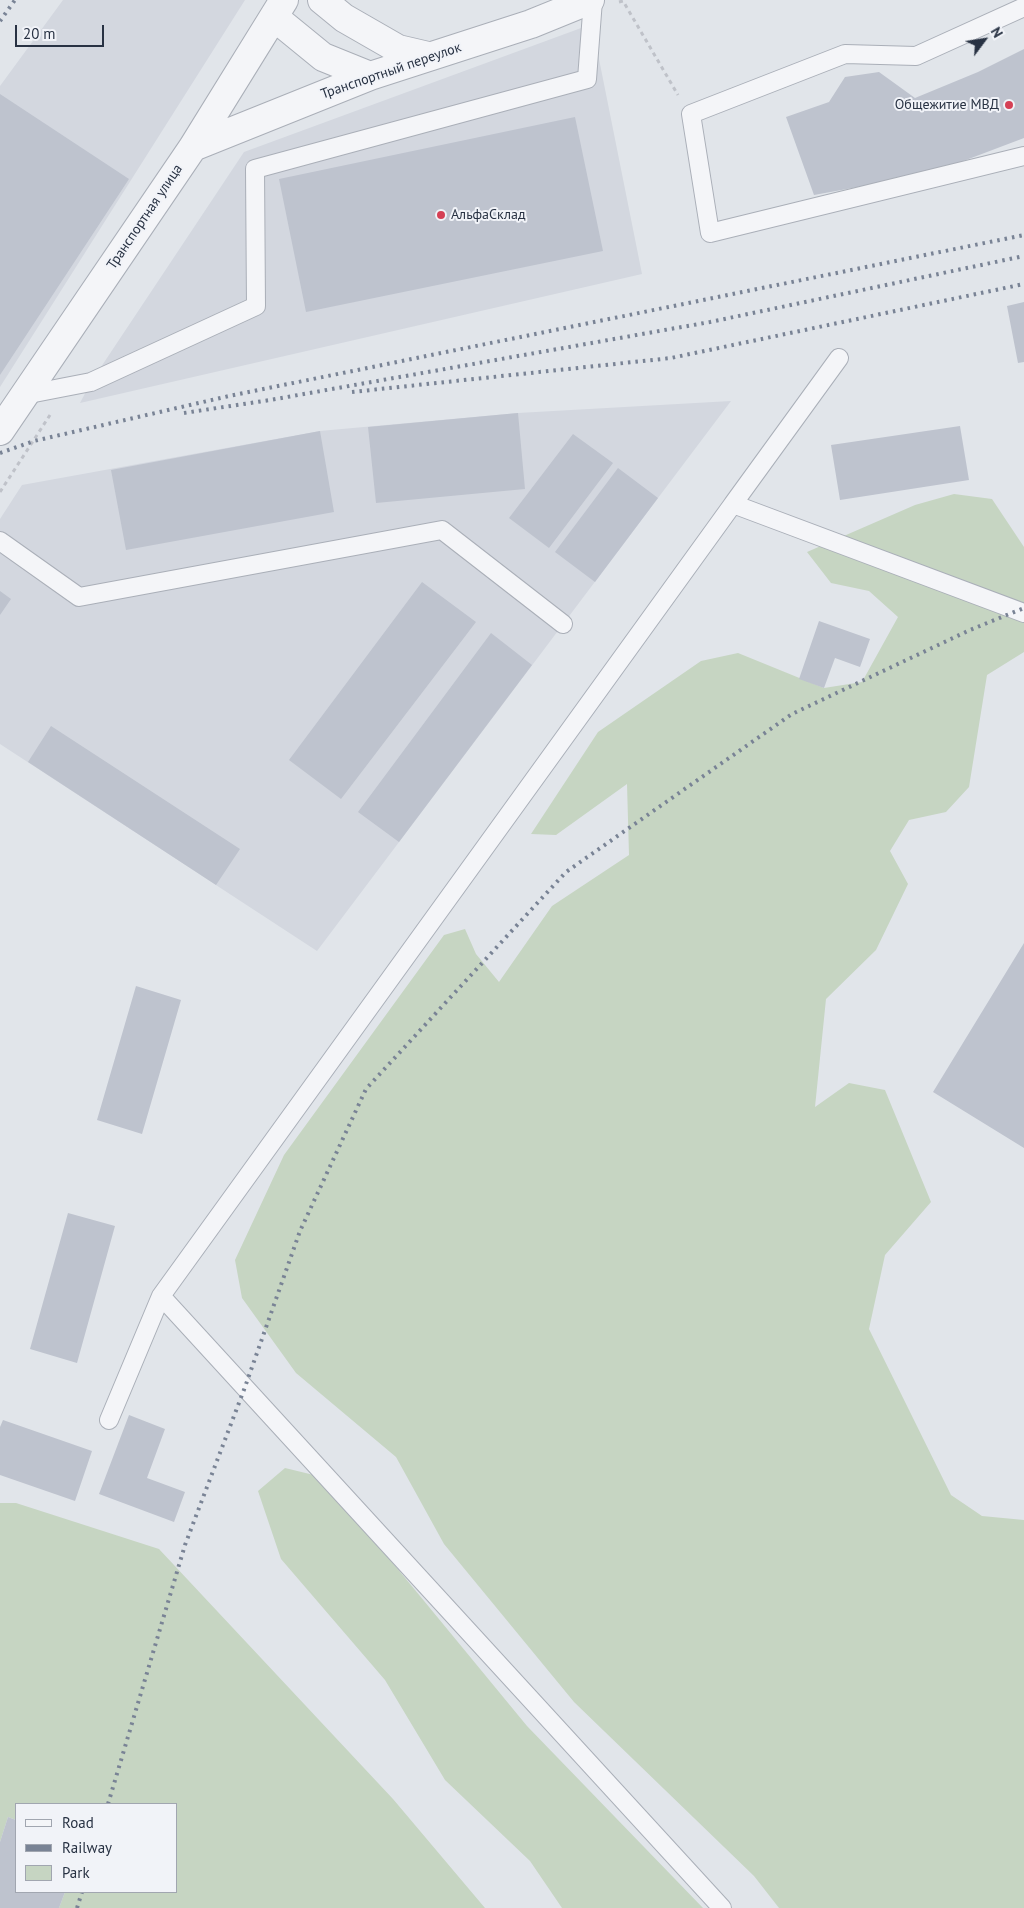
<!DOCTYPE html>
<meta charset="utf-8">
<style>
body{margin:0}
#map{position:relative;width:1024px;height:1908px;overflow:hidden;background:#e1e5ea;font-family:"PT Sans",sans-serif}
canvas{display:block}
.legend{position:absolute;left:15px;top:1803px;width:162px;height:90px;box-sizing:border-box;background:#f1f3f8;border:1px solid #a1a6b0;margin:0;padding:6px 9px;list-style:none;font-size:15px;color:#283243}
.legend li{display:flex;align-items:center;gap:10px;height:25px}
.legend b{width:25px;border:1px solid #a1a6b0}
.north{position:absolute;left:959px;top:15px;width:50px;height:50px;-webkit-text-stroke:4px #f1f3f8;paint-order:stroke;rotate:59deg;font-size:14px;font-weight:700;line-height:20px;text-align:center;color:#283243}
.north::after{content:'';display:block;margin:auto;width:18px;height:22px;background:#283243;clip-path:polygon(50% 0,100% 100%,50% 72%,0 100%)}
.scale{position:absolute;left:15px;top:25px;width:89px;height:22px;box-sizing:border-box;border:2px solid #283243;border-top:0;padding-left:6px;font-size:15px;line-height:18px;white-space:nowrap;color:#283243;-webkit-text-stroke:4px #f1f3f8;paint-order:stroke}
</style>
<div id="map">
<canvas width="1024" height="1908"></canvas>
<ul class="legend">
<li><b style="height:6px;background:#f4f5f8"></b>Road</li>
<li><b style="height:6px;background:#798395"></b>Railway</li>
<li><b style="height:14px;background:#c6d5c2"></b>Park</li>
</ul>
<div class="north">N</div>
<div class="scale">20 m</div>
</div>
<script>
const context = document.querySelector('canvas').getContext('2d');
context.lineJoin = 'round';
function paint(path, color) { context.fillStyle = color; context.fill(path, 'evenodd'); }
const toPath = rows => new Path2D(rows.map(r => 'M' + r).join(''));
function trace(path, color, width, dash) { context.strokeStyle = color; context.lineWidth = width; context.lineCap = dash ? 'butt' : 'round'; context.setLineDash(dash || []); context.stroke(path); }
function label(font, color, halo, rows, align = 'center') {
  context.font = font + ' "PT Sans",sans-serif'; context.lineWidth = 4; context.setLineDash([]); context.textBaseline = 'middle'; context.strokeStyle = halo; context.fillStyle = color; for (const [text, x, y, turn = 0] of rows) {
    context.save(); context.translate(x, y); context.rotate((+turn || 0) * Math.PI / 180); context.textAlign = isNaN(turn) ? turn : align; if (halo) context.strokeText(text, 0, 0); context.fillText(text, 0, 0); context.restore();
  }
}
const built = toPath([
 [63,0,245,0,0,387,0,86],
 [592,24,642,274,80,403,91,382,244,152],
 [731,401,317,951,0,744,0,519,22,485,320,431,518,413]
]);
const green = toPath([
 [954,494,992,499,1024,547,1024,652,987,675,969,787,946,812,909,820,890,851,908,884,876,950,826,999,815,1107,849,1083,885,1090,931,1202,885,1255,869,1329,951,1495,982,1516,1024,1520,1024,1908,779,1908,754,1876,574,1702,444,1544,396,1457,296,1373,242,1298,235,1260,284,1155,444,935,465,929,476,954,499,982,552,906,629,855,627,784,556,835,531,834,598,732,701,661,738,653,824,688,862,682,898,617,869,591,831,583,807,552,915,505],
 [285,1468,322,1477,527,1726,703,1908,562,1908,530,1861,445,1780,385,1680,281,1559,258,1491],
 [0,1503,16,1503,159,1549,393,1799,485,1908,59,1908,65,1892,176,1892,176,1804,16,1804,16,1820,8,1817,0,1842]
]);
const building = toPath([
 [1024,49,1024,138,929,174,814,195,786,117,829,102,845,77,879,72,915,98,978,72],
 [0,94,129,179,0,375],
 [575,117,603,251,306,312,279,179],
 [1024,302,1024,362,1018,363,1007,306],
 [518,413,525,489,376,503,368,427],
 [960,426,969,480,840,500,831,445],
 [320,431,334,512,126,550,111,470],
 [573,434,613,463,549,548,509,518],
 [618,468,658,498,595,582,555,552],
 [422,582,476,622,341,799,289,760],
 [0,591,11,599,0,615],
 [819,621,870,639,860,667,835,658,824,688,799,679],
 [491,633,532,665,399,842,358,812],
 [51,726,240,849,216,885,28,762],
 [1024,943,1024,1148,933,1092],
 [136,986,181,1000,142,1134,97,1120],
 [68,1213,115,1226,77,1363,30,1349],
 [129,1415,165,1429,147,1478,185,1492,174,1522,99,1494],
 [3,1420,92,1451,75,1501,0,1475,0,1427],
 [8,1817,16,1820,16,1892,65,1892,59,1908,0,1908,0,1842]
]);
const path = toPath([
 [619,2,623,1,678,95],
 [0,492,50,415]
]);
const service = toPath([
 [1024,7,916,56,845,54,691,114,710,233,1024,156],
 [24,395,91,382,256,306,255,169,587,79,593,0],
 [733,504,839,358],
 [0,541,79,597,442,530,563,624],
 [161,1296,722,1908],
 [109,1420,161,1296,733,504,1024,613]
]);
const tertiary = toPath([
 [322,0,344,18,398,49,428,56],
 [274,17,323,57,370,76],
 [193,147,370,76,531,24,590,0],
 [0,431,193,147,284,0]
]);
const rail = toPath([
 [0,21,15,0],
 [352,392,671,358,1024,284],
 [184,413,270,400,710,322,1024,256],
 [0,453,34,441,229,396,1024,235],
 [108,1804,185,1545,245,1387,300,1231,366,1089,566,872,792,714,970,630,1024,608],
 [77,1908,82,1892]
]);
const markers = [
 [1009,105,5,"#d54055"],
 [441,215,5,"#d54055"]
];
const streetNames = [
 ["Транспортный переулок",391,71,-19],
 ["Транспортная улица",145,217,-56]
];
const poiNames = [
 ["Общежитие МВД",999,105],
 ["АльфаСклад",451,215,"left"]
];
paint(built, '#d3d7df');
paint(green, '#c6d5c2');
paint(building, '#bec3ce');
trace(service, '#aaafb8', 20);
trace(tertiary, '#aaafb8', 30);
trace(path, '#bfc2c9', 3, [4, 4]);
trace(service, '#f4f5f8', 18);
trace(tertiary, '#f4f5f8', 28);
trace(rail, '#798395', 4, [2.5, 5]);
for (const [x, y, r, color] of markers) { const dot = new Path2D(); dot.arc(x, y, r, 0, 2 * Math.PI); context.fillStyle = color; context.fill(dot); trace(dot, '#f1f3f8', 2); }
label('14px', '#283243', '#f1f3f8', streetNames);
label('14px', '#283243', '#f1f3f8', poiNames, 'right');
</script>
